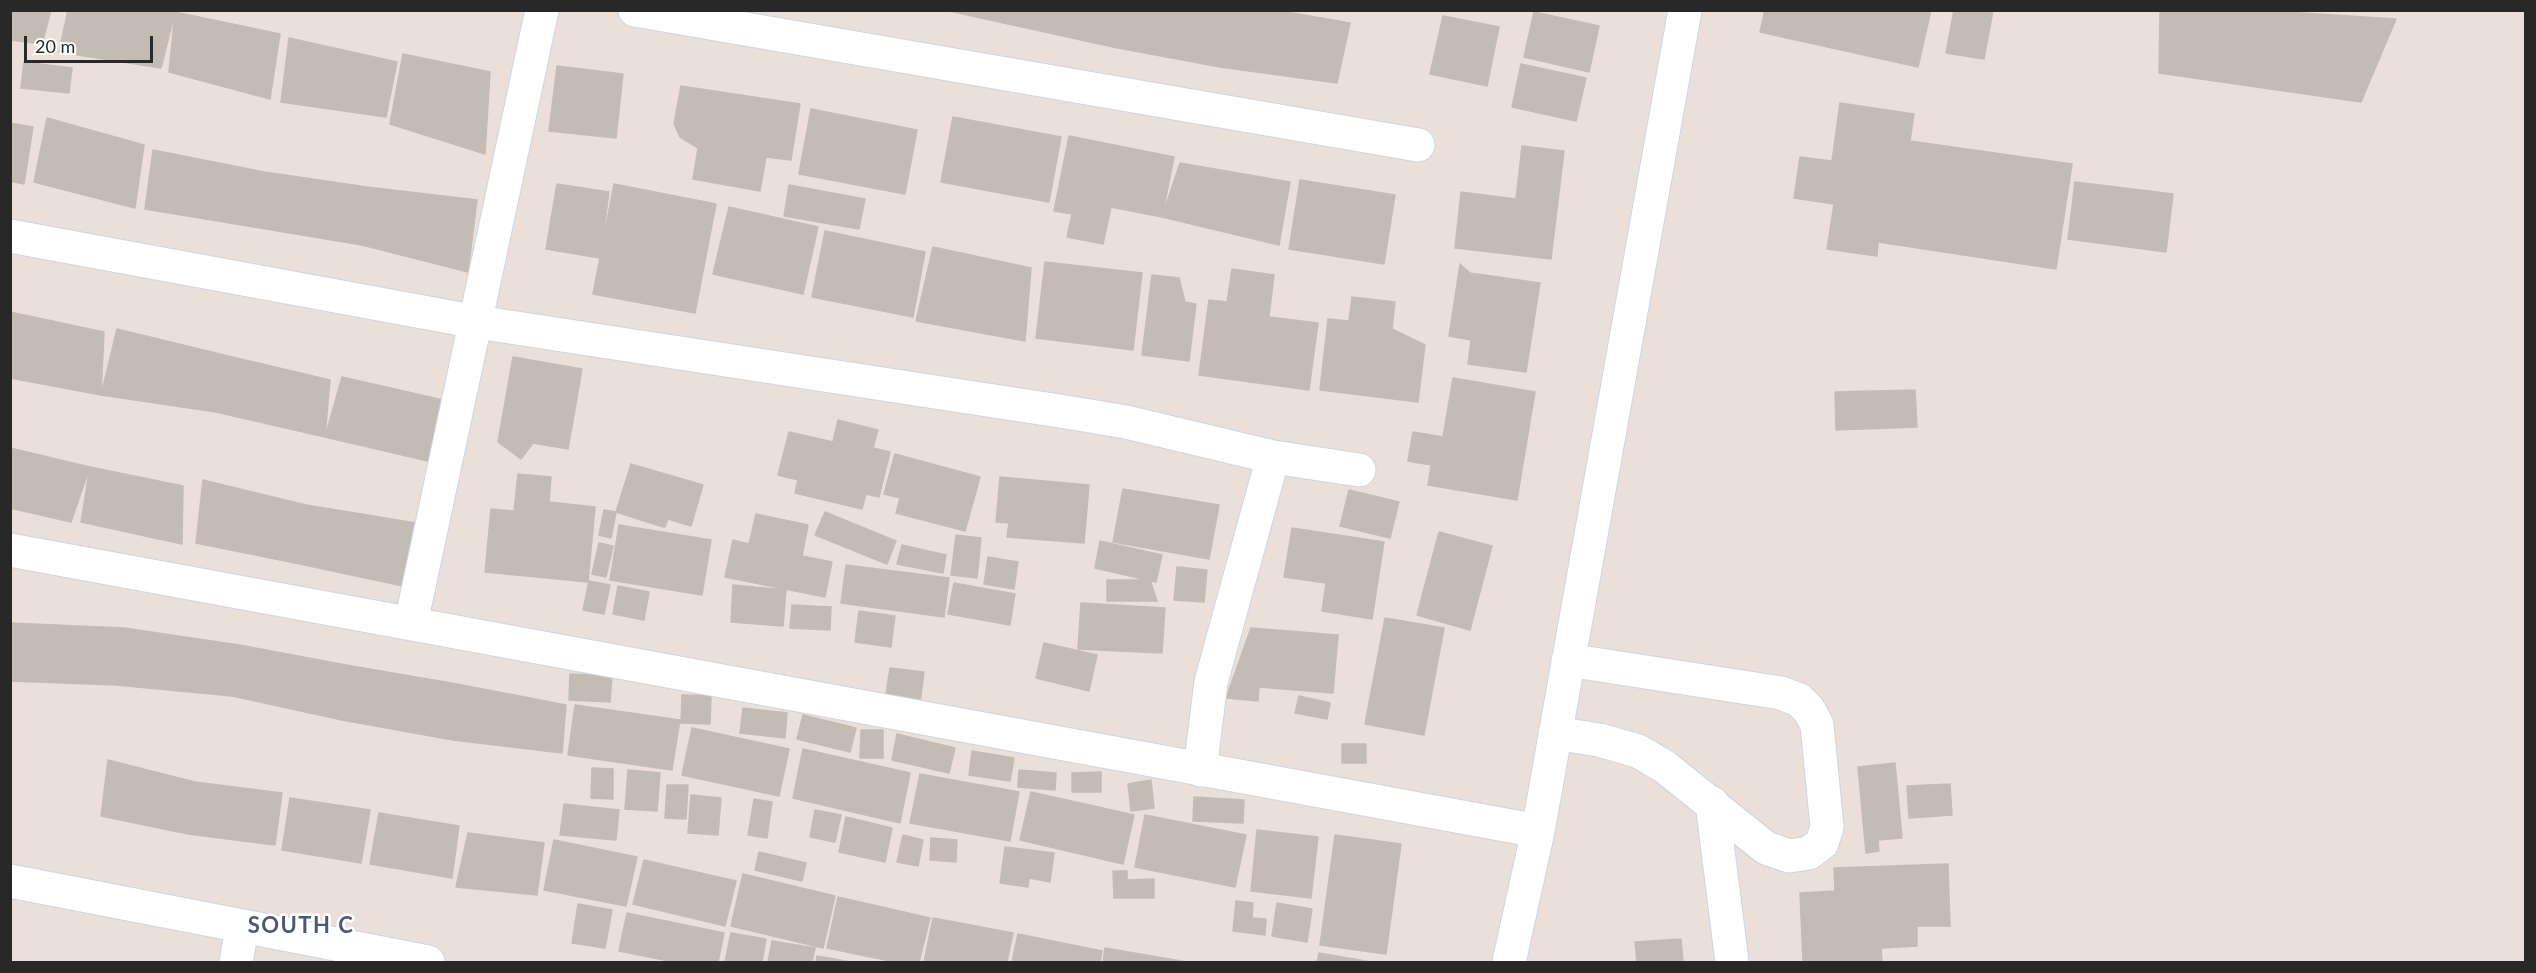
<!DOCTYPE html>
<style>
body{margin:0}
#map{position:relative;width:2536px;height:973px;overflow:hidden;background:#eae0d9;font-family:Lato,sans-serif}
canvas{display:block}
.frame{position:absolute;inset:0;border:12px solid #282828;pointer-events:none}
.scale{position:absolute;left:24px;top:36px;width:129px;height:27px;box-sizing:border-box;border:3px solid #282828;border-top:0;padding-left:8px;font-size:18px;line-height:21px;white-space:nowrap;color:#282828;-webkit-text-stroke:4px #fff;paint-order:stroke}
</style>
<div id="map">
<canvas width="2536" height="973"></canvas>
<div class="frame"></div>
<div class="scale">20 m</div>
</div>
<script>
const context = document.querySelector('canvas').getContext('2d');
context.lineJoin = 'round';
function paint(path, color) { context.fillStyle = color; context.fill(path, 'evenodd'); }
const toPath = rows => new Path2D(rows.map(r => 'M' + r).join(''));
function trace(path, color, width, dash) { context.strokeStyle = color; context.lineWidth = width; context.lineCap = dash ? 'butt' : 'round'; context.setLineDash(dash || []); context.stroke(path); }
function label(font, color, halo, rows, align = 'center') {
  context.font = font + ' Lato,sans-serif'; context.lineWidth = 5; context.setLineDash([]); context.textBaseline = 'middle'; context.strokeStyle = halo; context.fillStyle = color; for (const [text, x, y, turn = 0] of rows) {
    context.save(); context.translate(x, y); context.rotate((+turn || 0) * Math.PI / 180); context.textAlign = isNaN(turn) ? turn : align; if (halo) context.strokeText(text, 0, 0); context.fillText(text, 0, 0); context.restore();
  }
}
const building = toPath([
 [10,10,51,10,42,44,10,40,10,10],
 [68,10,175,12,161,68,59,52,68,10],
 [945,10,991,10,990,20,945,10],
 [991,10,1118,10,1113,47,990,20,991,10],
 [1118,10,1228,10,1220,67,1113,47,1118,10],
 [1228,10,1275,10,1350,23,1337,83,1220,67,1228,10],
 [1765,10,1931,10,1918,67,1760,32,1765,10],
 [1954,10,1993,10,1984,59,1946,53,1954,10],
 [2166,10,2255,10,2396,19,2361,102,2159,73,2160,12,2166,10],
 [175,12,280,34,270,99,169,72,175,12],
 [1534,12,1599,26,1589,72,1524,57,1534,12],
 [1443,16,1499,27,1487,86,1430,74,1443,16],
 [289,38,397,62,386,117,281,102,289,38],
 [403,54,490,72,485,154,390,124,403,54],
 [24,62,72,68,69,93,21,88,24,62],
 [1521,64,1586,78,1576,121,1512,107,1521,64],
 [557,66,623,74,616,138,549,131,557,66],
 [681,86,800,104,791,160,766,157,760,191,693,179,698,148,680,137,674,124,681,86],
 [1840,103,1914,114,1910,141,2072,164,2056,269,1878,242,1877,256,1827,249,1834,204,1794,198,1800,157,1832,161,1840,103],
 [811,109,917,130,905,194,799,174,811,109],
 [953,117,1061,137,1049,202,941,182,953,117],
 [47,118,144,145,135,208,34,182,47,118],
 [10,123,33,127,24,184,10,181,10,123],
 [1069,136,1174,157,1162,217,1111,207,1103,244,1067,237,1072,214,1054,211,1069,136],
 [1522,146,1564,151,1551,259,1455,248,1461,192,1516,199,1522,146],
 [153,150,264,172,254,227,145,209,153,150],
 [1180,163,1290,182,1279,245,1162,217,1180,163],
 [264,172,367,187,362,245,254,227,264,172],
 [1300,180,1395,195,1384,264,1289,249,1300,180],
 [2075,182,2173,194,2166,252,2068,239,2075,182],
 [557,184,609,192,600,258,546,249,557,184],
 [614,184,716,204,695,313,593,294,614,184],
 [789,185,865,199,859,229,784,216,789,185],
 [367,187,477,200,468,272,362,245,367,187],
 [729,207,818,227,803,294,713,274,729,207],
 [825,231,925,252,913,317,812,297,825,231],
 [933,247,1031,268,1025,341,916,321,933,247],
 [1045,262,1142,273,1133,350,1036,338,1045,262],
 [1460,264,1470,273,1540,283,1526,372,1468,364,1471,340,1449,336,1460,264],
 [1232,269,1274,275,1269,317,1318,323,1309,390,1199,375,1209,300,1227,302,1232,269],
 [1152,275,1179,278,1185,302,1196,304,1189,361,1142,355,1152,275],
 [1352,297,1395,302,1392,329,1425,345,1418,402,1320,390,1328,319,1349,321,1352,297],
 [10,312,104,332,101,395,10,378,10,312],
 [117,329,224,355,216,412,101,395,117,329],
 [224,355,330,380,325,437,216,412,224,355],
 [513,357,582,369,568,449,533,443,521,459,498,442,513,357],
 [342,377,443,400,432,462,325,437,342,377],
 [1453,378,1535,392,1517,500,1428,485,1431,465,1408,461,1413,432,1443,437,1453,378],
 [1915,390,1917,427,1836,430,1835,392,1915,390],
 [838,420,878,430,873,448,890,452,879,497,866,494,862,509,795,493,798,480,778,475,789,432,833,442,838,420],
 [10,448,90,467,71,522,10,508,10,448],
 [895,454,980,477,965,531,896,513,900,498,884,494,895,454],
 [631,464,703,485,691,526,668,519,665,527,663,527,616,512,631,464],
 [90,467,183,486,182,544,81,522,90,467],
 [518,474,551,477,549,502,595,507,588,582,485,572,491,509,514,511,518,474],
 [1000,477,1089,485,1084,543,1007,537,1009,523,996,522,1000,477],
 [203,480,306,505,300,564,196,543,203,480],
 [1123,489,1219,505,1209,559,1113,542,1123,489],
 [1349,490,1399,502,1390,538,1340,526,1349,490],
 [306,505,416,523,403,586,300,564,306,505],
 [604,510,616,512,611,538,599,535,604,510],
 [825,512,896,541,887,564,815,535,825,512],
 [756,514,808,525,802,556,832,562,825,597,725,577,733,540,749,544,756,514],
 [619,525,711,540,702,595,610,580,619,525],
 [1292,528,1384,542,1372,619,1322,611,1326,583,1284,577,1292,528],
 [1439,532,1492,546,1470,630,1417,615,1439,532],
 [956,535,981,538,977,578,951,575,956,535],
 [1100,541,1162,555,1156,582,1095,568,1100,541],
 [599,543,613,546,606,577,592,574,599,543],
 [902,545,946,555,943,573,897,564,902,545],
 [988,557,1018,562,1014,589,984,584,988,557],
 [846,565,949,578,944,617,841,603,846,565],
 [1177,567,1207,570,1204,602,1174,600,1177,567],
 [1107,580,1150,580,1157,601,1107,601,1107,580],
 [589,581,610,585,604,614,583,610,589,581],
 [954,583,1015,594,1010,625,948,614,954,583],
 [733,585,786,590,783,626,731,622,733,585],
 [618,586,649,592,644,620,613,614,618,586],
 [1081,603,1165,608,1162,653,1078,649,1081,603],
 [792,605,831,607,830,630,790,628,792,605],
 [859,611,895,616,891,647,855,642,859,611],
 [1385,618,1444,628,1424,735,1365,724,1385,618],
 [10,623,124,628,116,685,10,681,10,623],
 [124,628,239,645,232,696,116,685,124,628],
 [1251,628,1338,635,1333,693,1259,687,1258,701,1226,698,1251,628],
 [1044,643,1097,655,1089,691,1036,678,1044,643],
 [239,645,346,665,342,720,232,696,239,645],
 [346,665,457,684,453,740,342,720,346,665],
 [890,668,924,672,920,704,885,700,890,668],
 [570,674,612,676,610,702,569,700,570,674],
 [457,684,566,705,562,753,453,740,457,684],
 [682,695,711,696,710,724,681,723,682,695],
 [1299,696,1330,703,1327,719,1295,713,1299,696],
 [575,705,680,720,672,770,568,755,575,705],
 [743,708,787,713,785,738,740,733,743,708],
 [803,715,856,728,850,752,797,739,803,715],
 [692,728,789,749,779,796,682,775,692,728],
 [861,730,883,730,883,758,860,758,861,730],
 [897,734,955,748,949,773,892,760,897,734],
 [1342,744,1366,744,1366,763,1342,763,1342,744],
 [803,749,910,773,900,823,793,798,803,749],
 [972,751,1014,758,1010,781,969,775,972,751],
 [108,760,195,782,188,834,101,816,108,760],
 [1895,763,1902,838,1878,840,1879,851,1866,853,1858,767,1895,763],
 [592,768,613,769,613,799,591,798,592,768],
 [628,770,660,773,657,811,625,809,628,770],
 [1019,770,1056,773,1055,790,1018,787,1019,770],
 [1101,772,1101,792,1072,792,1072,773,1101,772],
 [920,774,1019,792,1010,841,910,823,920,774],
 [1151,780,1154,808,1131,811,1128,784,1151,780],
 [195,782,282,793,275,845,188,834,195,782],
 [1950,784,1952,815,1909,818,1907,786,1950,784],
 [667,785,688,785,686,819,665,818,667,785],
 [1031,792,1134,815,1123,864,1020,840,1031,792],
 [691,795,721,798,718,835,688,833,691,795],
 [1194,797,1244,800,1243,823,1193,821,1194,797],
 [290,798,370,810,361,863,282,850,290,798],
 [754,799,772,802,767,838,748,835,754,799],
 [564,804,619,810,616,840,560,835,564,804],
 [815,810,841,815,835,842,810,837,815,810],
 [379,813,459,826,452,878,370,864,379,813],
 [1145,815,1246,835,1235,887,1135,867,1145,815],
 [846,817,892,828,885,862,839,852,846,817],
 [1257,830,1318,837,1311,898,1251,891,1257,830],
 [468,833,544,843,537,895,456,887,468,833],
 [903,835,923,840,918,866,897,862,903,835],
 [1335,835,1401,844,1386,954,1320,945,1335,835],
 [931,838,957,840,956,862,930,860,931,838],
 [554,840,637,857,626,906,544,890,554,840],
 [1005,847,1054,853,1050,882,1029,878,1028,887,1000,883,1005,847],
 [759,852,806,863,802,881,755,870,759,852],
 [644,860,736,881,725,926,633,904,644,860],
 [1948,864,1950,926,1917,926,1917,946,1881,948,1882,962,1803,962,1800,893,1835,891,1834,868,1948,864],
 [1113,871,1127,871,1127,880,1154,879,1154,898,1114,898,1113,871],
 [743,874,835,896,823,948,731,926,743,874],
 [838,897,930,918,919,962,895,962,827,948,838,897],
 [1236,901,1253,903,1252,918,1266,919,1265,935,1233,931,1236,901],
 [1277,903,1312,909,1307,942,1272,936,1277,903],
 [578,904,612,910,605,948,572,943,578,904],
 [627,913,724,933,718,962,674,962,619,951,627,913],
 [933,918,1013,933,1007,962,924,962,933,918],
 [731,933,766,939,762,962,725,962,731,933],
 [1018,934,1102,951,1100,962,1012,962,1018,934],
 [1681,939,1683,962,1637,962,1635,942,1681,939],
 [772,941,815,948,812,962,768,962,772,941],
 [1105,948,1187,962,1103,962,1105,948],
 [1319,953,1371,962,1317,962,1319,953],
 [817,956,851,962,816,962,817,956]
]);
const minor = toPath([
 [635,10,1418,145],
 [10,236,477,322,1066,412,1126,422,1273,457,1359,470],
 [10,550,1538,831],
 [411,623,542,10],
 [1555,733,1599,740,1638,751,1665,767,1766,848,1789,856,1809,853,1822,843,1827,827,1817,725,1809,710,1799,700,1781,693,1568,660],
 [1200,770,1211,682,1273,457],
 [1712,803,1732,962],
 [10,881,428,962],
 [236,962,242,928],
 [1509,962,1538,831,1685,10]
]);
const districtNames = [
 ["SOUTH C",301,926]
];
paint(building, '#c2bcb5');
trace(building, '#c5bcb4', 1.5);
trace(minor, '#cfd5e1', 35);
trace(minor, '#fff', 33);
context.letterSpacing = '1.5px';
label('bold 22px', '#4a5976', '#fff', districtNames);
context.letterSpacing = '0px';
</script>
